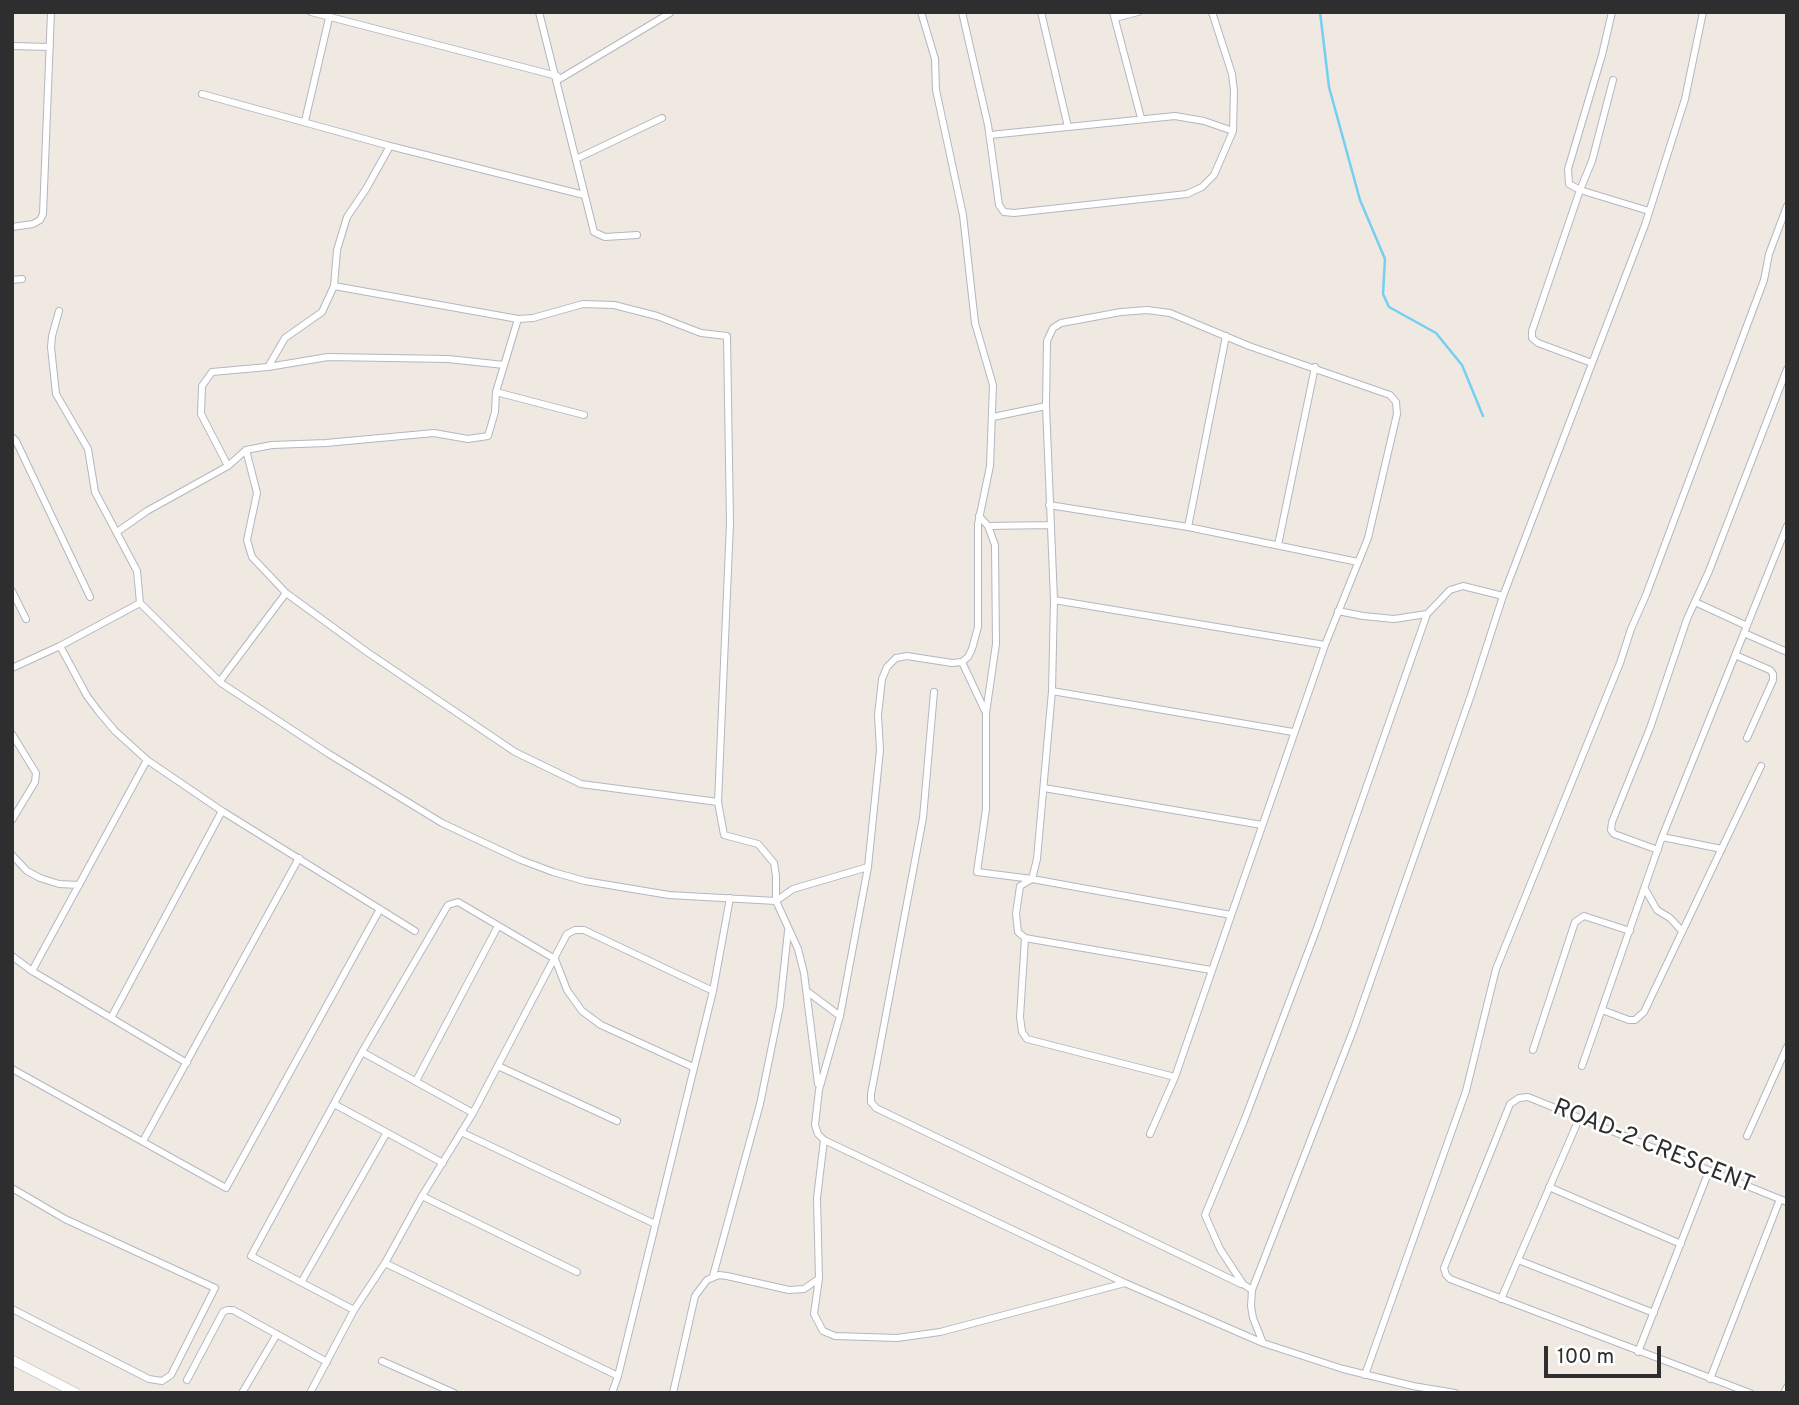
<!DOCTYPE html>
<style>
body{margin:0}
#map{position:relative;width:1799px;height:1405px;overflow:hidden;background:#efe9e1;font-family:Overpass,sans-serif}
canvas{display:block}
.frame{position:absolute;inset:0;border:14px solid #2e2e2e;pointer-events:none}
.scale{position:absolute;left:1544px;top:1346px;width:117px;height:32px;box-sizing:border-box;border:4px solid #2e2e2e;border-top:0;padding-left:9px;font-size:21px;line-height:24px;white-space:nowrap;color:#2e2e2e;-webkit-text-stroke:5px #fff;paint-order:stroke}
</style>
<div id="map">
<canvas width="1799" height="1405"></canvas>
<div class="frame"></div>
<div class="scale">100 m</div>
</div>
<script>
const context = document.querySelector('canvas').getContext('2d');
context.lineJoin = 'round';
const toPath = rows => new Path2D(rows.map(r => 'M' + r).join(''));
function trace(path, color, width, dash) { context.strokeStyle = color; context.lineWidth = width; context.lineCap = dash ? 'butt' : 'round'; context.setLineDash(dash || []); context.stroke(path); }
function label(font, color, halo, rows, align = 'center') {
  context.font = font + ' Overpass,sans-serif'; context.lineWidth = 5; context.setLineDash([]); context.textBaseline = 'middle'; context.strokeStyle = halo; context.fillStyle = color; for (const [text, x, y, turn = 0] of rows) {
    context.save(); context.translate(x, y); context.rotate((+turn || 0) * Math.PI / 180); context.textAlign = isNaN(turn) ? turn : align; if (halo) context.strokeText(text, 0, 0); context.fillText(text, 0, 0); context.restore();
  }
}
const stream = toPath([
 [1320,12,1329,87,1360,200,1385,259,1383,294,1389,307,1436,333,1462,365,1483,416]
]);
const street = toPath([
 [311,12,557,76],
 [539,12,594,232,605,237,637,235],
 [921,12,935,59,936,90,963,215,975,323,993,385,990,466,978,524,978,627,972,649,968,657,962,662,952,663,907,656,896,658,887,667,882,679,878,715,880,750,868,867,840,1016,819,1090,815,1125,818,1134,824,1140,1125,1283],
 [962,12,988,125,999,205,1004,212,1014,213,1187,194,1202,187,1214,175,1233,131,1234,91,1232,74,1212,12],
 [1041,12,1068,127],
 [1113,12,1141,118],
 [1115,18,1138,12],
 [12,46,50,47],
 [558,80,670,13],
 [1613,80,1592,161,1580,190,1649,211],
 [202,94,390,146,584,195],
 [305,121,329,18],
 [990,135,1175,116,1204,121,1233,131],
 [576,159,662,118],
 [12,227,33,224,40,220,43,214,51,12],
 [12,280,22,279],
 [59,311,52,336,51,347,56,394,88,449,95,492,137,571,140,603,221,683,329,754,442,823,521,860,553,872,585,881,669,895,776,901,793,889,868,867],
 [518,319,533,318,583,304,614,305,657,316,701,333,727,336,730,523,718,802],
 [1592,363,1538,343,1532,338,1532,331,1580,190,1569,184,1568,169,1602,55,1612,12],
 [268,367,328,357,448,359,504,365],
 [496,392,584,415],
 [993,417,1046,406],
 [12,437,16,441,90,597],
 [246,450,257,493,247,540,252,557,286,593],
 [228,466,246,450,272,445,326,443,434,433,468,439,488,436,495,412,496,392,518,319,334,286],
 [1049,505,1188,527,1358,562],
 [979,516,988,526,995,545,996,644,986,713,986,809,977,872,1032,879,1231,915],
 [988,526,1050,525],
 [1188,527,1226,336],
 [117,532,147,511,228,466,201,414,202,386,212,372,268,367,285,338,322,312,334,286,337,250,347,217,366,189,390,146],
 [1278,545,1315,367],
 [12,591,26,619],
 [1054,600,1325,645],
 [1695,602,1747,626],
 [1338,611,1363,616,1394,619,1427,614],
 [1744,633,1787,652],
 [60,646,87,696,99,712,115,731,147,760,222,811,415,931],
 [1735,655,1770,670,1773,674,1773,680,1747,738],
 [962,662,985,711],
 [12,668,60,646,140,603],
 [220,681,286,593,367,652,515,752,581,784,718,802,724,835,758,844,774,863,776,876,776,901,798,949,804,973,818,1084],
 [1052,691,1293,732],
 [934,692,923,818,871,1094,871,1102,876,1108,1241,1284],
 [12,734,36,773,35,782,12,820],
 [1044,788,1262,825],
 [1662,837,1722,849],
 [1658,850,1614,834,1611,830,1612,822,1650,728,1687,619,1709,571,1787,369],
 [12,855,27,871,40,878,59,884,79,885],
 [1645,889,1657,910,1670,918,1682,931],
 [1025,938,1020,1017,1022,1032,1027,1039,1175,1077],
 [12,956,32,971,187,1063],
 [32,971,147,760],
 [808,992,840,1016],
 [1602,1010,1629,1020,1635,1020,1644,1012,1761,766],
 [111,1018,222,811],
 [1533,1050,1575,922,1584,916,1630,931],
 [362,1052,473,1113],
 [498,1066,617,1121],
 [1582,1066,1662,837,1787,526],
 [12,1069,226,1188,380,909],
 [416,1081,498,926],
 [334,1104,443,1163],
 [461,1132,655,1224],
 [1150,1134,1175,1077,1325,645,1368,538,1397,414,1396,402,1390,395,1249,346,1170,313,1147,310,1121,312,1061,323,1053,328,1047,341,1046,406,1054,600,1052,691,1037,859,1032,879,1020,886,1016,914,1018,932,1025,938,1211,970],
 [1747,1136,1787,1047],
 [824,1140,817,1198,819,1278,814,1314,823,1331,835,1336,897,1338,940,1332,1125,1283,1263,1343,1343,1369,1413,1386,1455,1393],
 [143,1141,299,858],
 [1549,1187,1681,1244],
 [12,1188,65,1219,215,1288,171,1375,162,1381,149,1379,12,1309],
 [422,1196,577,1272],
 [1518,1260,1654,1313],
 [385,1263,618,1376],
 [713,1276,760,1104,780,1006,788,931],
 [302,1281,386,1134],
 [1252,1290,1354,1028,1471,695,1503,596,1645,225,1685,99,1703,12],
 [1501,1299,1579,1119],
 [354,1310,251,1256,362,1052,448,905,458,902,555,959,567,990,582,1011,601,1025,693,1067],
 [1263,1343,1253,1318,1251,1306,1252,1290,1243,1284,1220,1249,1205,1215,1244,1121,1317,928,1427,614,1450,590,1463,586,1503,596],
 [1638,1352,1709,1171],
 [382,1361,454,1393],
 [1365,1375,1466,1091,1496,969,1620,663,1631,629,1646,595,1764,280,1769,254,1787,206],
 [1710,1379,1780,1199],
 [187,1380,223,1312,227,1310,233,1310,327,1362],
 [242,1393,277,1334],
 [310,1393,354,1310,385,1263,422,1196,473,1113,567,934,575,930,584,930,713,991],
 [612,1393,618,1376,713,991,730,898],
 [673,1393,695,1296,707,1280,719,1275,727,1276,789,1290,804,1289,817,1280],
 [1750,1393,1450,1279,1446,1275,1444,1268,1510,1104,1519,1098,1528,1097,1787,1202],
 [1784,1393,1787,1387]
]);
const secondary = toPath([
 [12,1360,76,1393]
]);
const streetNames = [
 ["ROAD-2 CRESCENT",1653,1148,22]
];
trace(stream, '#75cff0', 2.5);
trace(street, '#b4b7c1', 8);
trace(secondary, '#b4b7c1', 10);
trace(street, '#fff', 6);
trace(secondary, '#fff', 9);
label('24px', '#2e2e2e', '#fff', streetNames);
</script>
